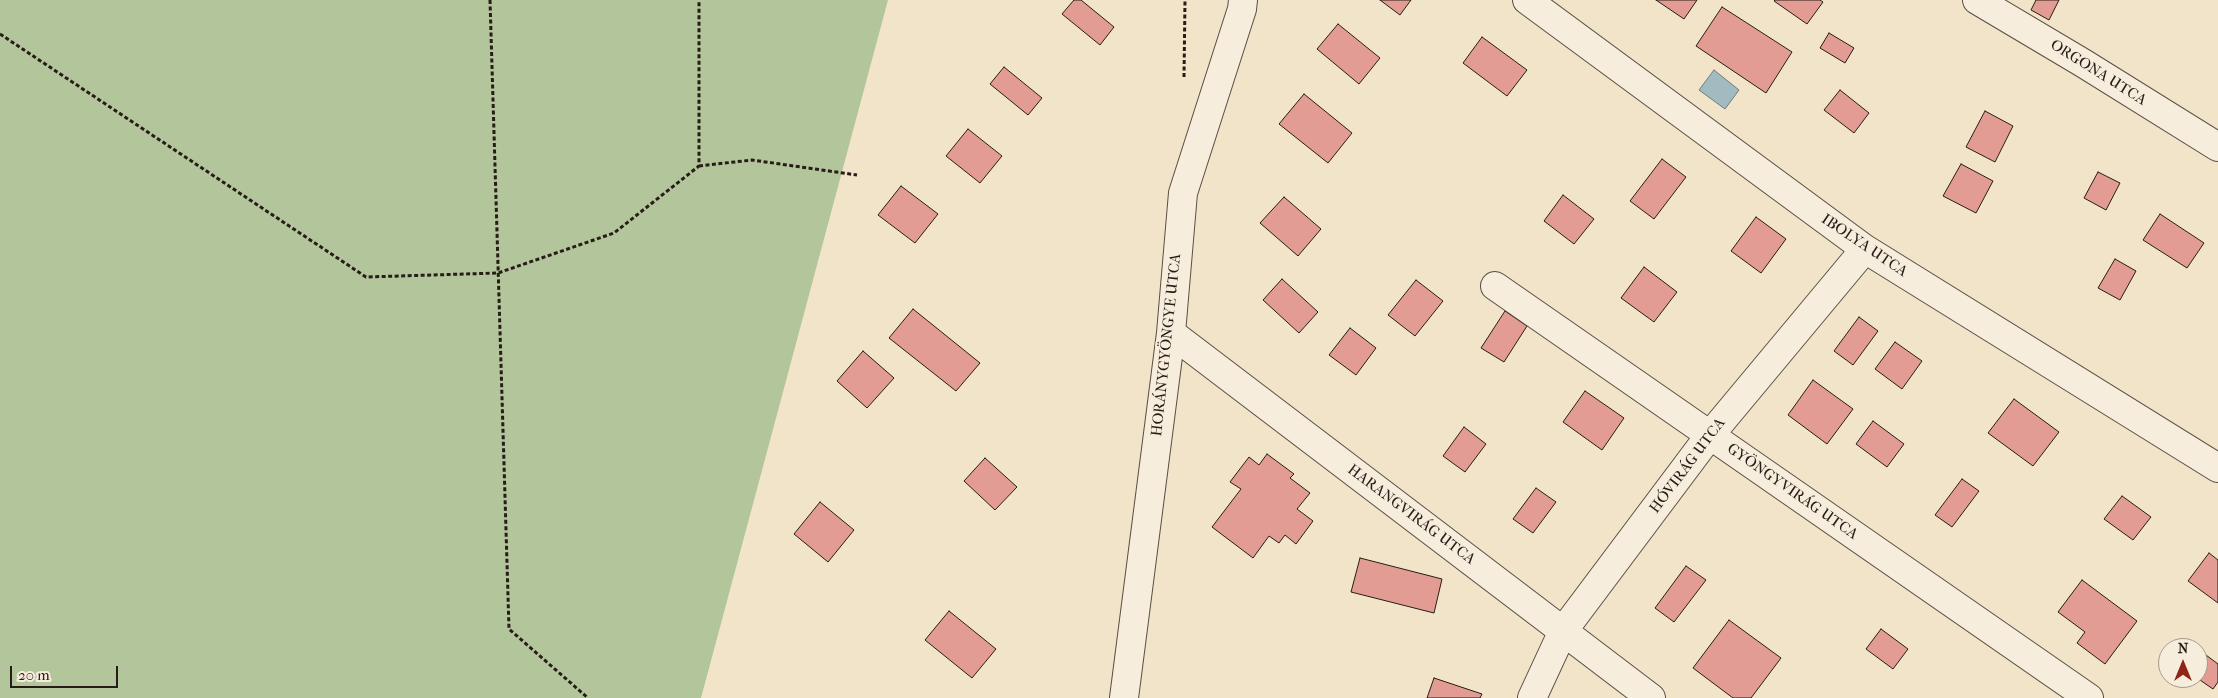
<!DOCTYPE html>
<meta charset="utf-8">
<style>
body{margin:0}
#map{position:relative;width:2218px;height:698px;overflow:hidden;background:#f1e4c9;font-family:"IM FELL French Canon",serif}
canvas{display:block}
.north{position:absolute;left:2158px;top:638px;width:50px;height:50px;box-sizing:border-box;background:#f6eddc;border:1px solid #a4998d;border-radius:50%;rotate:0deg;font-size:14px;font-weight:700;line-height:20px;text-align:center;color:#281c17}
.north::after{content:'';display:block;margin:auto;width:18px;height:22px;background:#8f2418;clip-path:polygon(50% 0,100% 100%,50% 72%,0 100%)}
.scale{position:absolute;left:10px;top:666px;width:108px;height:22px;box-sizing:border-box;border:2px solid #281c17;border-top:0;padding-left:6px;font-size:15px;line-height:18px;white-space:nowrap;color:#281c17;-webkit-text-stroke:4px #f6eddc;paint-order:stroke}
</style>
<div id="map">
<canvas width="2218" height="698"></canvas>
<div class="north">N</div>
<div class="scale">20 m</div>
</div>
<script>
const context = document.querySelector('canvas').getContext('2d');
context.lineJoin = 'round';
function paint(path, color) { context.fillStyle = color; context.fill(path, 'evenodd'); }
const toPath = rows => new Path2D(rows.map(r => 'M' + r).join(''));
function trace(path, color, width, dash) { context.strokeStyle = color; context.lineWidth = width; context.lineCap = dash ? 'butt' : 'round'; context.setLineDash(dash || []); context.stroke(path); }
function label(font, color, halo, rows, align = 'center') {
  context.font = font + ' "IM FELL French Canon",serif'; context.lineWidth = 4; context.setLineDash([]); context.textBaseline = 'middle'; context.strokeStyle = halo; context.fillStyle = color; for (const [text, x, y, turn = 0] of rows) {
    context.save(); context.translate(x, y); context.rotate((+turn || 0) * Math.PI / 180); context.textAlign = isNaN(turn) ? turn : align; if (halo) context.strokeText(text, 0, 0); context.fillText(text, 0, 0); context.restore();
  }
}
const green = toPath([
 [0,0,888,0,701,698,0,698]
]);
const water = toPath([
 [1714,70,1739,90,1725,109,1699,90,1714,70]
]);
const building = toPath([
 [1074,0,1081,0,1114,27,1100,45,1062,14,1074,0],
 [1380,0,1411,0,1400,15,1380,0],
 [1656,0,1697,0,1684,19,1656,0],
 [1775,0,1820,0,1823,2,1807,24,1774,1,1775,0],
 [2036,0,2059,0,2049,20,2031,10,2036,0],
 [1722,7,1792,52,1766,93,1696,46,1722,7],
 [1338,24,1380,58,1359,84,1317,49,1338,24],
 [1829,33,1854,48,1845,63,1820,48,1829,33],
 [1482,37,1527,70,1507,96,1463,63,1482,37],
 [1004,67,1042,98,1028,115,990,84,1004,67],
 [1840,90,1869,113,1854,133,1824,110,1840,90],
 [1304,94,1352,133,1328,163,1279,124,1304,94],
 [1985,111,2013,126,1995,162,1966,147,1985,111],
 [968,129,1002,156,980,183,946,156,968,129],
 [1662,159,1686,177,1654,219,1630,201,1662,159],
 [1961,164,1993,181,1976,213,1943,196,1961,164],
 [2098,172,2120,183,2106,210,2084,198,2098,172],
 [901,186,938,214,915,243,878,215,901,186],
 [1563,195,1594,219,1574,244,1544,221,1563,195],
 [1284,197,1321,229,1298,256,1260,223,1284,197],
 [2160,214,2204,243,2187,268,2143,240,2160,214],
 [1756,217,1786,239,1761,273,1731,251,1756,217],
 [2115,259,2136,271,2120,300,2098,288,2115,259],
 [1644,267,1677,292,1654,322,1621,298,1644,267],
 [1282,279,1318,312,1299,333,1263,300,1282,279],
 [1416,280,1443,301,1415,336,1388,315,1416,280],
 [913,309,980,363,956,391,889,338,913,309],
 [1505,311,1527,326,1504,362,1481,348,1505,311],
 [1859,317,1878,331,1853,365,1834,351,1859,317],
 [1350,328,1376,348,1356,375,1329,355,1350,328],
 [1895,342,1922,361,1902,389,1875,369,1895,342],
 [863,351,894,378,867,408,837,381,863,351],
 [1813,380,1853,409,1827,444,1788,415,1813,380],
 [1585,391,1624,418,1602,450,1563,422,1585,391],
 [2014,399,2059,432,2033,466,1988,433,2014,399],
 [1873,421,1904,444,1887,467,1856,444,1873,421],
 [1464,427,1486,444,1465,472,1443,456,1464,427],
 [1267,454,1294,474,1290,478,1310,493,1297,509,1313,521,1296,544,1285,535,1279,543,1269,536,1253,558,1212,527,1241,489,1230,482,1249,457,1259,465,1267,454],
 [985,458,1017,487,995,510,964,481,985,458],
 [1962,479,1979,491,1952,527,1935,515,1962,479],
 [1536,488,1556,502,1533,533,1513,519,1536,488],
 [2122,496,2151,517,2133,540,2104,519,2122,496],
 [820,502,854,530,828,562,794,534,820,502],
 [2209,553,2218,560,2218,603,2188,581,2209,553],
 [1360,558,1442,579,1434,613,1351,592,1360,558],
 [1686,566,1706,580,1674,622,1655,608,1686,566],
 [2082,580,2137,621,2105,664,2077,643,2085,632,2058,612,2082,580],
 [949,611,996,649,972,678,925,640,949,611],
 [1729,620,1781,658,1751,698,1733,698,1693,668,1729,620],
 [1881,629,1908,649,1893,669,1866,649,1881,629],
 [2202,652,2218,664,2218,682,2213,689,2197,678,2198,658,2202,652],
 [1434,678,1482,694,1480,698,1427,698,1434,678]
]);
const path = toPath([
 [490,0,509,629,588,698],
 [0,34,366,277,498,273,614,233,699,166,699,0],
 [1184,77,1185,0],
 [699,166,752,160,857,175]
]);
const street = toPath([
 [1527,0,1865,249,2218,468],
 [1977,0,2083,63,2218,147],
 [1495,286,2089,698],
 [1171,333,1651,698],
 [1124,698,1171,333,1183,193,1242,9,1243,0],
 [1532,698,1563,631,1710,435,1865,249]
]);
const streetNames = [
 ["ORGONA UTCA",2098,73,32],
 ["IBOLYA UTCA",1864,246,34],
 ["HORÁNYGYÖNGYE UTCA",1167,345,-84],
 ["HÓVIRÁG UTCA",1688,466,-53],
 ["GYÖNGYVIRÁG UTCA",1792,492,35],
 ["HARANGVIRÁG UTCA",1411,515,37]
];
paint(green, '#b3c59b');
paint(water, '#a1bbc1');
trace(water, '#717b7d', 1);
paint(building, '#e29c93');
trace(building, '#281c17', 1);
trace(street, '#5a4e44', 30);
trace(path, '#281c17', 3, [4, 2.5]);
trace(street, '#f6eddc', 28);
label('15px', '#281c17', '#f6eddc', streetNames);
</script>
